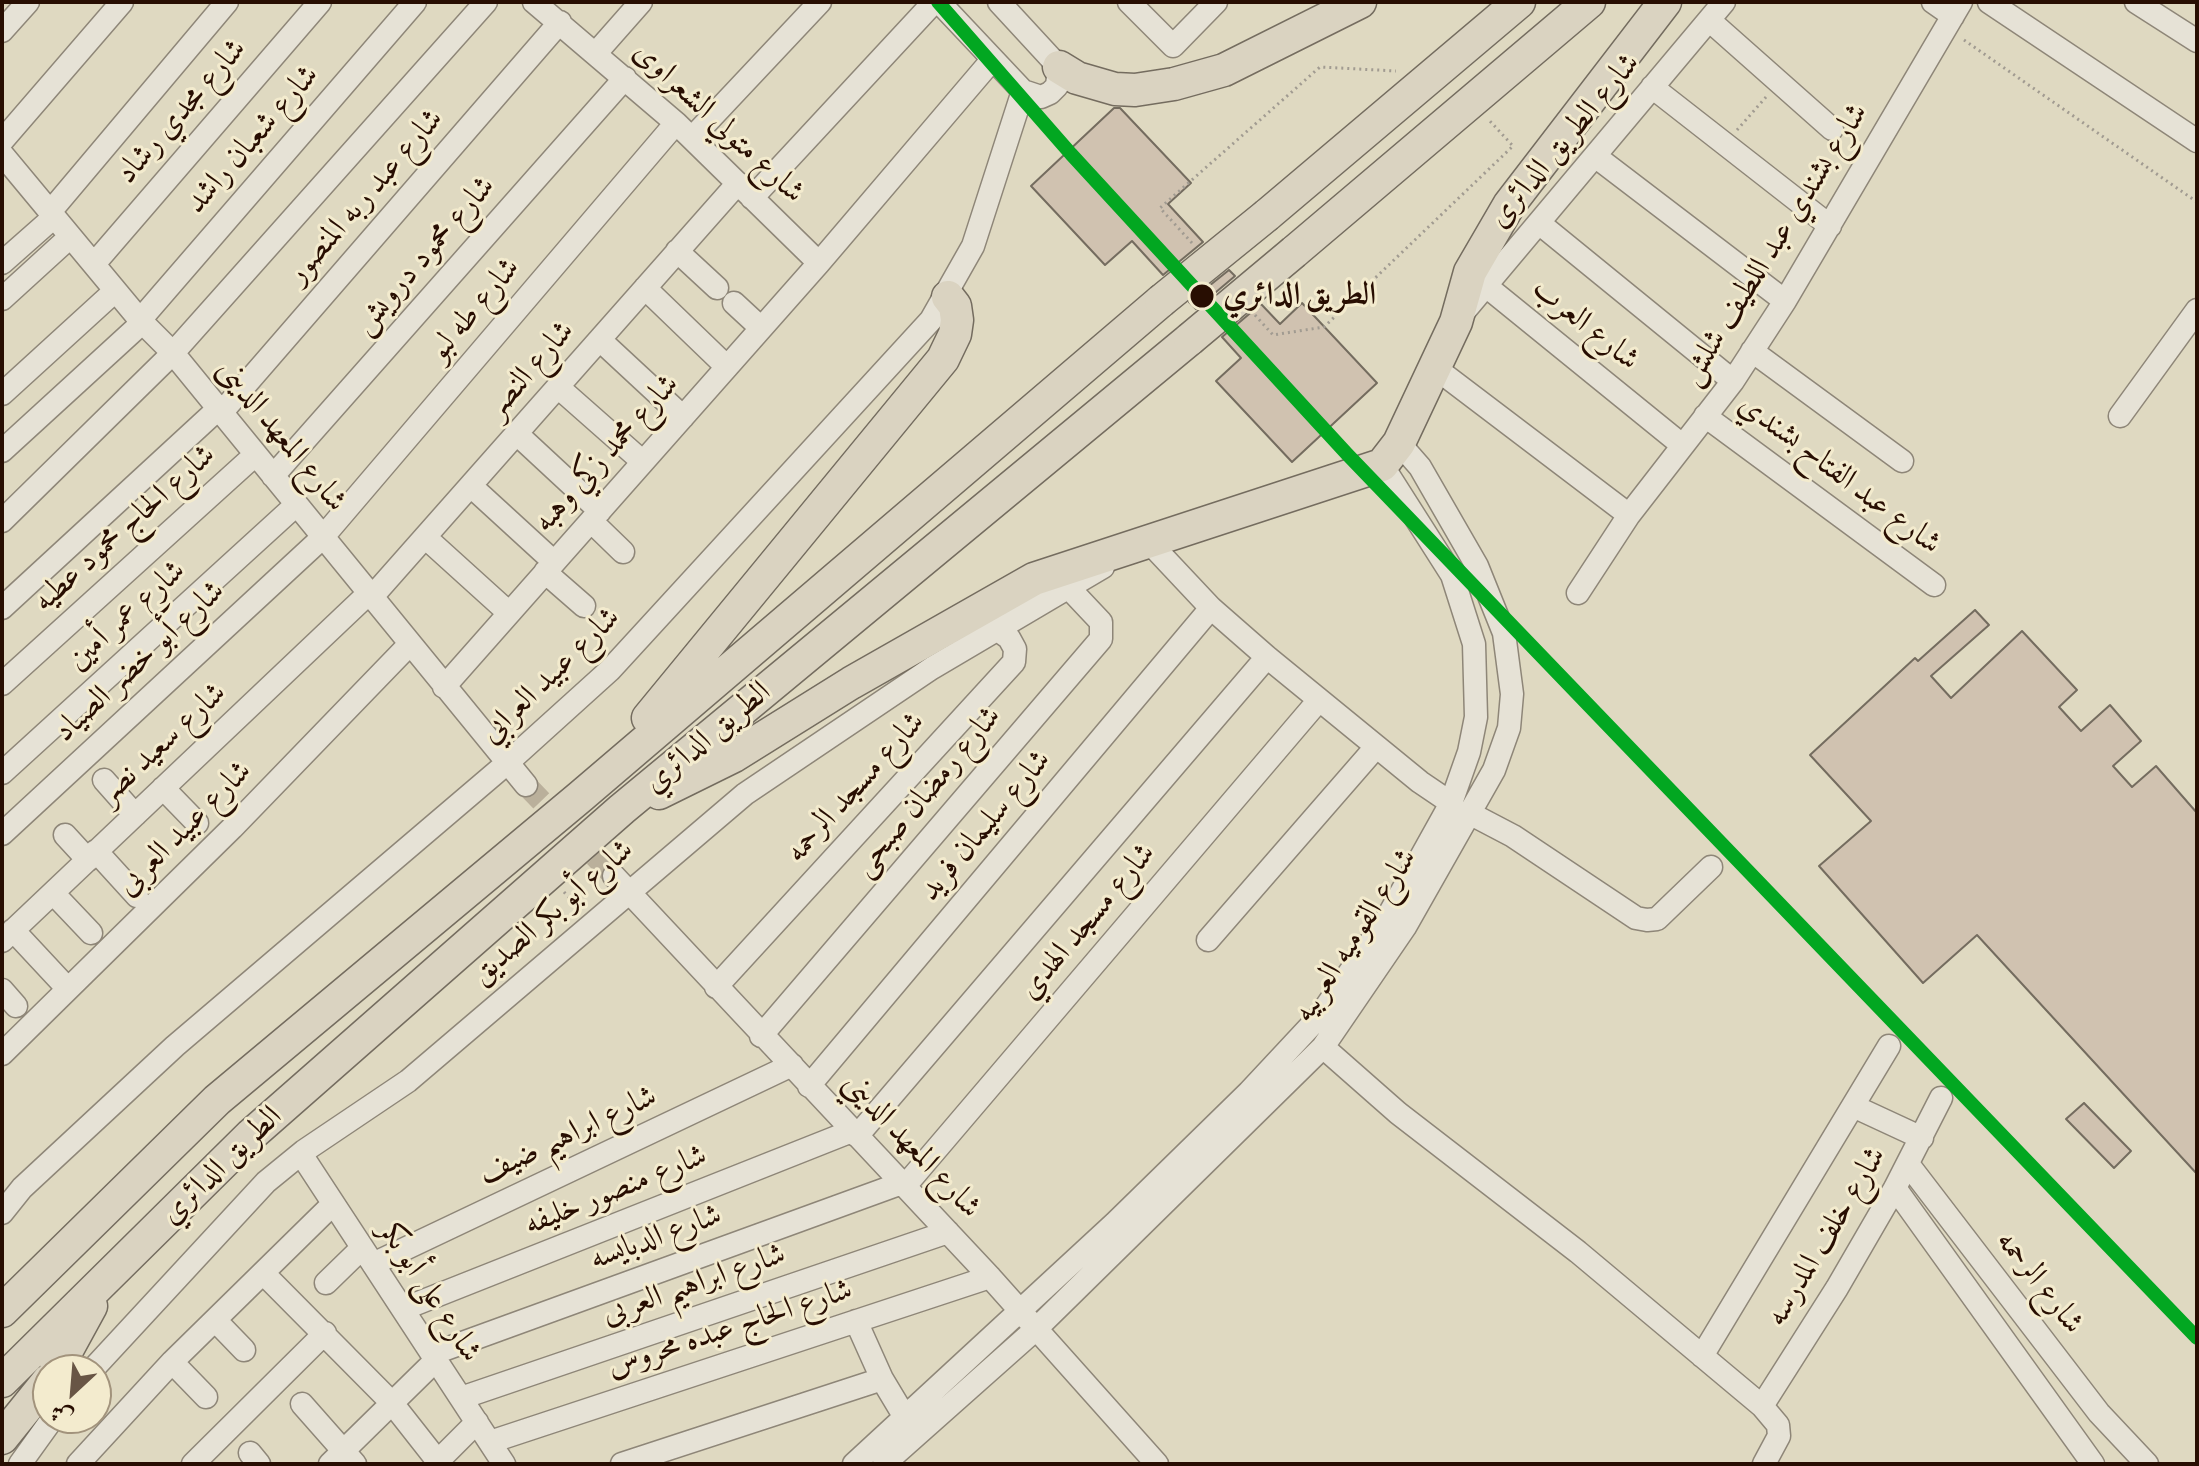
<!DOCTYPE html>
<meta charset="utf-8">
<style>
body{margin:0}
#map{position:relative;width:2199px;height:1466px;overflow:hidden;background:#dfd9c1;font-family:"Libre Bodoni",Amiri,serif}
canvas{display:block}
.frame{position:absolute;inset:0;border:4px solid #280e02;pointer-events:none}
.north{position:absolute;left:32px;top:1354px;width:80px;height:80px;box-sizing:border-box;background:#f3ebce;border:2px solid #a2937c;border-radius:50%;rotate:206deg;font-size:22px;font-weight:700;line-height:32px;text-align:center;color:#280e02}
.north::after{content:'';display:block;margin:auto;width:28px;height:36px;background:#685545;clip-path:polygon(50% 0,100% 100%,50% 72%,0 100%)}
</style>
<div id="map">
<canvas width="2199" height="1466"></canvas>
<div class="frame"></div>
<div class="north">ش</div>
</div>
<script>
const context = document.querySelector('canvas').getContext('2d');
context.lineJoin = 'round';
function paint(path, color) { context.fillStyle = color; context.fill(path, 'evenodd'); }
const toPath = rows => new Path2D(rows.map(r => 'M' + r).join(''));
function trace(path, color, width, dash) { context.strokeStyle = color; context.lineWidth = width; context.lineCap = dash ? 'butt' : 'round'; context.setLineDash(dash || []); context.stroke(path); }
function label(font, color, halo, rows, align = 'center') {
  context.font = font + ' "Libre Bodoni",Amiri,serif'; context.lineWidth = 6; context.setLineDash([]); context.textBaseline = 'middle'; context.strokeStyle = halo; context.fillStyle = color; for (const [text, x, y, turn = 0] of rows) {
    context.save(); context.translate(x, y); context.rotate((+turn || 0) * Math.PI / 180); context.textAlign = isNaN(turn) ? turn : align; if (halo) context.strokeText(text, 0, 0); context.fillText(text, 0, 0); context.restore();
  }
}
const building = toPath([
 [1114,108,1120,108,1191,183,1168,204,1203,242,1163,275,1132,241,1105,265,1031,186,1114,108],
 [1229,270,1235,276,1196,309,1189,302,1229,270],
 [1302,303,1377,383,1292,462,1216,381,1241,358,1222,337,1261,304,1280,324,1302,303],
 [1975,610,1989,625,1931,676,1951,698,2022,631,2077,690,2059,707,2081,731,2110,705,2141,741,2113,766,2132,787,2156,766,2197,813,2197,1174,1977,935,1923,983,1819,866,1871,821,1810,755,1915,658,1918,661,1975,610],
 [2084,1103,2131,1151,2114,1168,2066,1119,2084,1103]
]);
const minorTunnel = toPath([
 [526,785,614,876]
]);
const path = toPath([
 [1964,40,2197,202],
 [1737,130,1766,97],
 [1192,243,1160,208,1320,67,1396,71],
 [1255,315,1273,335,1324,327,1513,146,1488,119],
 [564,892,580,910]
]);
const minor = toPath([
 [534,2,676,123,819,263],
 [939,2,1023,91,1041,97,1050,93,1057,86,1059,67,999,2],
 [1129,2,1173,46,1216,2],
 [1933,2,1953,16],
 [1989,2,2197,141],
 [2136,2,2197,41],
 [1709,20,1832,129],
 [2,31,28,2],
 [596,53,641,2],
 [1652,87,1830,226],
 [692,138,820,2],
 [2,141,122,2],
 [2,154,140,320,173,353,526,785],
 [1595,156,1785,301],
 [752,198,934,2],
 [50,212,227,2],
 [1539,223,1733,381],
 [677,251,717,288],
 [2,263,54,217],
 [94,264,320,2],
 [1475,277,1682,445],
 [645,288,727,367],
 [2,299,70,237],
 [734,303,761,328],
 [1462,314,1724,2],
 [140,320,415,2],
 [600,340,683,417],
 [1752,351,1902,461],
 [1434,367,1629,515],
 [558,387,643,462],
 [2,394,115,291],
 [221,413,560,22],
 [1705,416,1934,585],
 [2120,416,2197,310],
 [517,434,600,511],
 [2,451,143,322],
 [273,476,625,78],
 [471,486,554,562],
 [2,521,173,353,486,2],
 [591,521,623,552],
 [425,537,509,613],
 [1140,546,1148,541,1211,608,1267,657,1420,782,1451,803],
 [545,572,584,606],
 [1578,593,1629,515,1733,381,1785,301,1961,2],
 [371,598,738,183],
 [2,608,218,409],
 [2,684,255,455],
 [444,687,819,263,992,60],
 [2,773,296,505],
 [104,780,135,815],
 [163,788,197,823],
 [1471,814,1513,836,1636,918,1647,920,1657,919,1711,867],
 [2,834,322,538,676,123],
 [65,835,88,860],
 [96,851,137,896],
 [614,876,990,1277,1157,1464],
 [53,893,91,933],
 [13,930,68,989],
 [1208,940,1376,747],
 [2,941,368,594],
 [716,987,1014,662,1015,649,1009,638,996,629],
 [2,990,16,1006],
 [761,1036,1101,639,1101,622,1068,587],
 [1323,1047,1398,1113,1578,1252,1762,1406,1778,1425,1779,1436,1764,1464],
 [2,1054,232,828,409,645],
 [809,1086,1211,608],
 [1853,1106,1922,1138],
 [857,1136,1267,657],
 [301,1154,504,1464],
 [1908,1164,2099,1413,2147,1464],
 [905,1186,1319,700],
 [1895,1188,2093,1464],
 [2,1213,22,1188,175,1046,506,764,610,670,931,320,973,246,1023,91],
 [373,1264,792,1065],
 [263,1273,392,1403,440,1464],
 [326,1283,362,1248],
 [403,1309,852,1131],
 [215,1320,244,1350],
 [856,1321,882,1379],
 [432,1354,902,1183],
 [1702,1356,1889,1046],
 [172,1362,206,1397],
 [92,1370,266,1182,304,1151,408,1081,745,794,932,668,1103,567],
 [461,1398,948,1232],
 [302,1404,355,1464],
 [1762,1406,1837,1288,1895,1188,1941,1098],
 [490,1442,990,1277],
 [250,1453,259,1464],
 [20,1464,53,1418],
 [78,1464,172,1362,333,1204],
 [193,1464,325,1333],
 [330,1464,436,1360],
 [435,1464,477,1422],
 [622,1464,882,1379,906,1419],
 [854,1464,1115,1223,1249,1092,1319,1017,1387,918,1451,803,1469,752,1476,717,1474,644,1452,575,1382,465],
 [884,1464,1036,1329,1323,1047,1405,927,1494,770,1509,728,1512,694,1504,633,1477,566,1420,467,1399,443]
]);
const highway = toPath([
 [1059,67,1077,78,1115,89,1135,90,1174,84,1224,70,1360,2],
 [1267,215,1519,2],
 [1294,252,1589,2],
 [648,718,943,359,955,334,957,320,955,306,948,297],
 [659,793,734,756,851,683,1034,579,1382,465,1399,443,1456,322,1470,272,1509,205,1665,2],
 [2,1311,217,1100,580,797,1161,301],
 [56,1370,91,1306],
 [2,1381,251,1135,622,809,1190,339],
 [2,1438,48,1381]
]);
const highwayBridge = toPath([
 [1161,301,1267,215],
 [1190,339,1294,252]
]);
const metro1 = toPath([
 [938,2,1071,154,1347,454,2197,1338]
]);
const markers = [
 [1202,296,13,"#280e02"]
];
const streetNames = [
 ["شارع مجدي رشاد",182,112,-49],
 ["شارع متولي الشعراوى",718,123,43],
 ["شارع شعبان راشد",253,140,-49],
 ["شارع الطريق الدائرى",1565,141,-50],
 ["شارع عبد ربه المنصور",366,197,-49],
 ["شارع بشندي عبد اللطيف شلش",1775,245,-58],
 ["شارع محمود درويش",425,256,-49],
 ["شارع طه لبو",475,310,-50],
 ["شارع العرب",1585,325,39],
 ["شارع النصر",531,370,-49],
 ["شارع المعهد الدينى",281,436,51],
 ["شارع محمد زكي وهبه",607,454,-48],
 ["شارع عبد الفتاح بشندي",1839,475,37],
 ["شارع الحاج محمود عطيه",125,529,-42],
 ["شارع عمر أمين",127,616,-42],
 ["شارع أبو خضر الصياد",140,662,-43],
 ["شارع عبيد العرابي",551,676,-44],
 ["الطريق الدائري",708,738,-40],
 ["شارع سعيد نصر",163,744,-43],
 ["شارع مسجد الرحمه",856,788,-48],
 ["شارع رمضان صبحى",928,792,-50],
 ["شارع سليمان فريد",986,826,-50],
 ["شارع عبيد العربى",185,829,-45],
 ["شارع أبو بكر الصديق",553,913,-41],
 ["شارع مسجد الهدي",1088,922,-50],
 ["شارع القوميه العربيه",1356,936,-57],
 ["شارع ابراهيم ضيف",568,1136,-25],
 ["شارع المعهد الديني",911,1146,47],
 ["الطريق الدائري",222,1166,-44],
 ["شارع منصور خليفه",616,1191,-22],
 ["شارع خلف المدرسه",1827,1237,-59],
 ["شارع الدبايسه",656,1238,-20],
 ["شارع الرحمه",2039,1283,52],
 ["شارع ابراهيم العربى",694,1285,-19],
 ["شارع على أبو بكر",429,1292,57],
 ["شارع الحاج عبده محروس",730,1329,-18]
];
const stopNames = [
 ["الطريق الدائري",1223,296]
];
paint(building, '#d0c2b0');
trace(building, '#746c5f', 2);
trace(minorTunnel, '#bab09b', 22, [22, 11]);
trace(minor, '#8e8678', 25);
trace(highway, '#746c5f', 35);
trace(path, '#a19b91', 3, [2, 4]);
trace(minor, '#e6e2d6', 22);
trace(highway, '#dad3c1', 32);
trace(highwayBridge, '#746c5f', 35, []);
trace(highwayBridge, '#dad3c1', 32);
trace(metro1, '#02a721', 14);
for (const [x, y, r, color] of markers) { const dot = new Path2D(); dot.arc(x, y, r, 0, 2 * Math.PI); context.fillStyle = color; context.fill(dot); trace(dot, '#f3ebce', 3); }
label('32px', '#280e02', '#f3ebce', streetNames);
label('bold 32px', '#280e02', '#f3ebce', stopNames, 'left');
</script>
